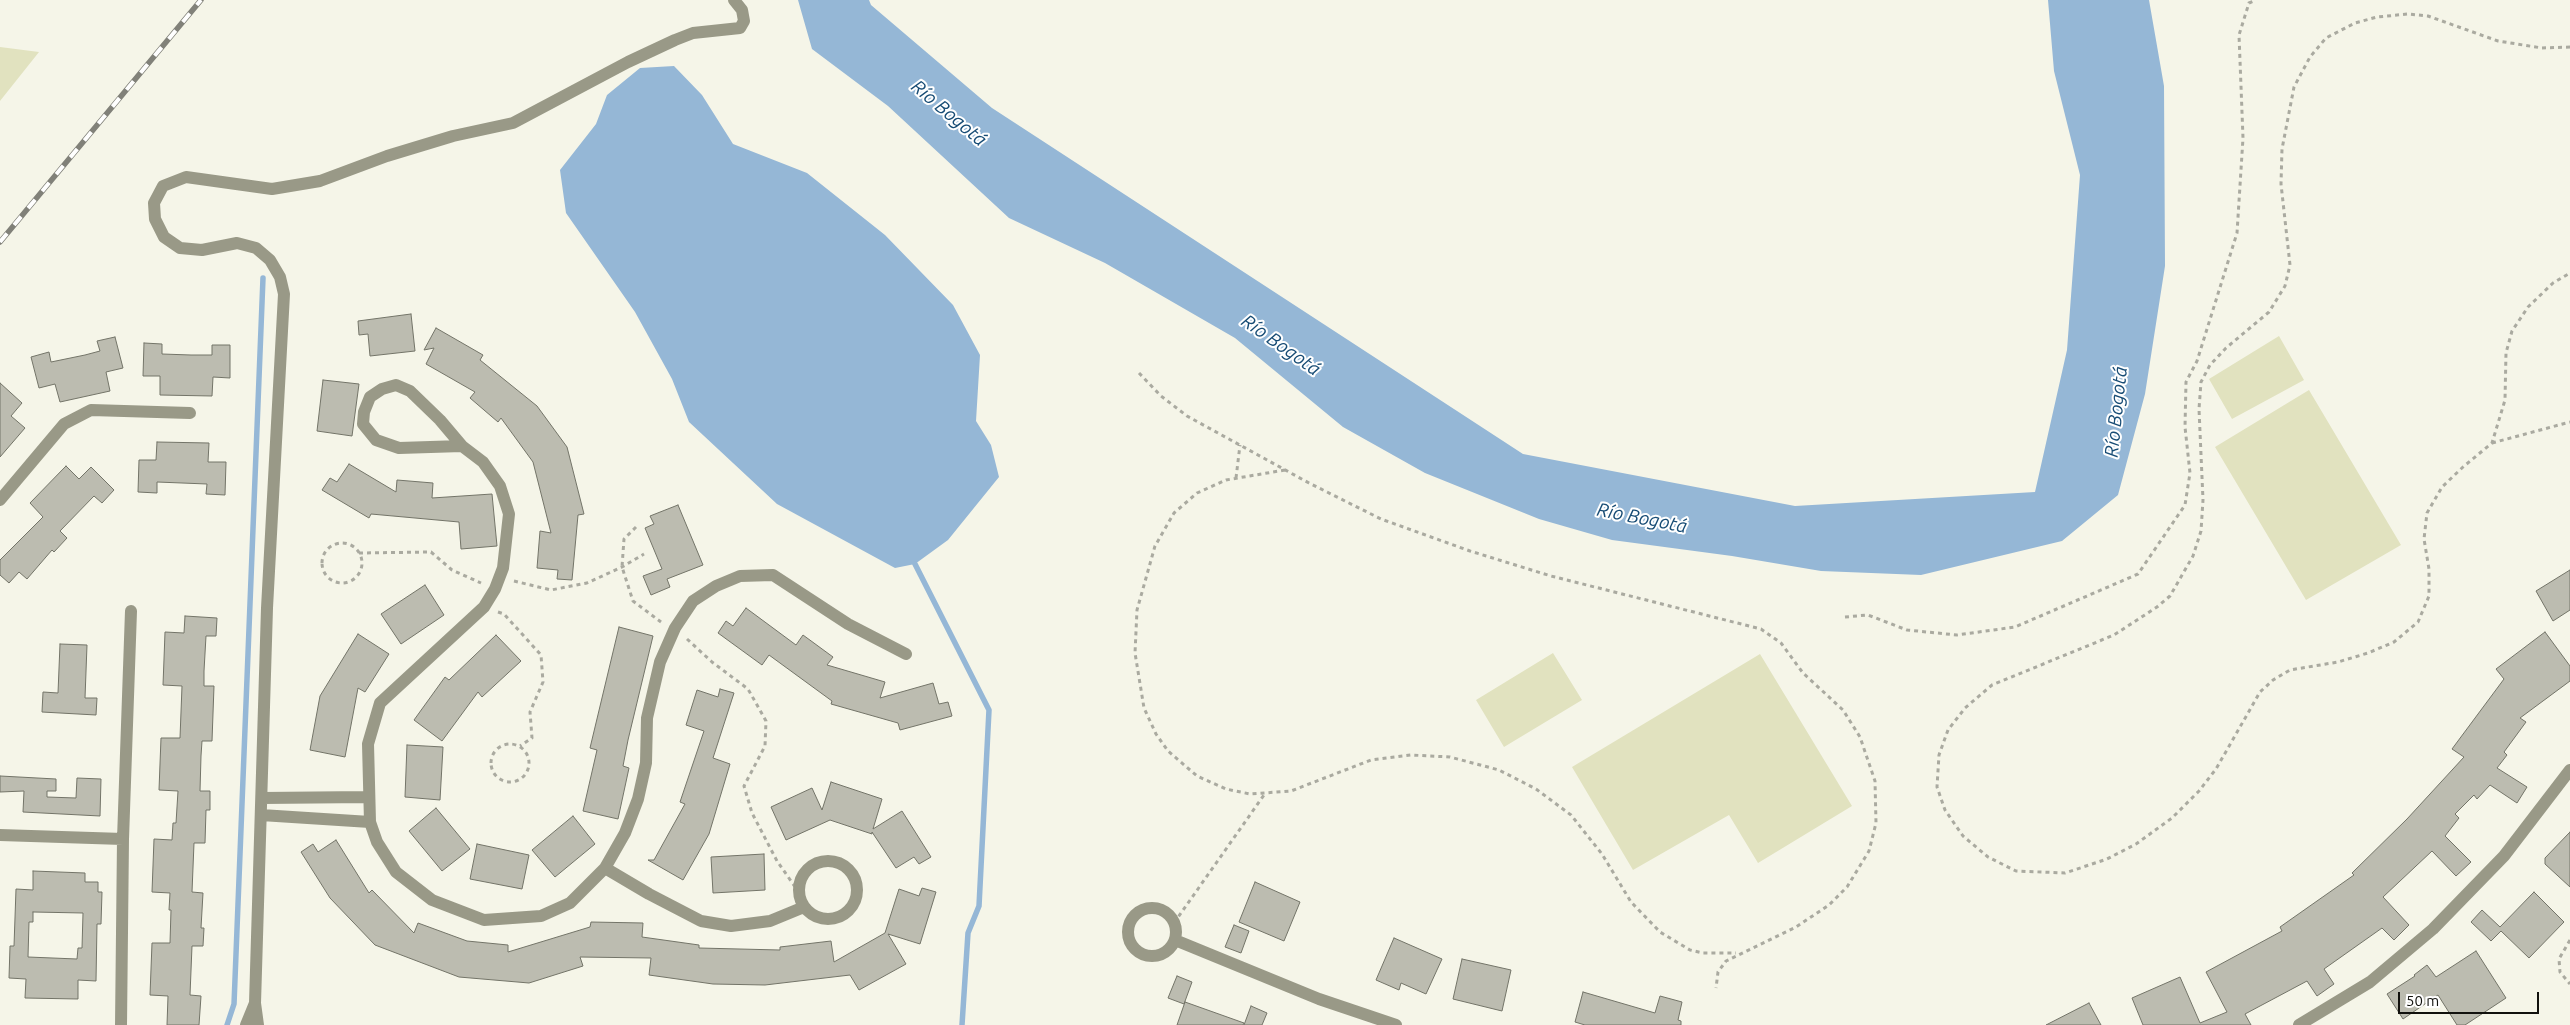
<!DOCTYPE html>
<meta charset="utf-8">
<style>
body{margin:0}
#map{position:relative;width:2570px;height:1025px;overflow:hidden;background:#f5f5e8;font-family:Ubuntu,sans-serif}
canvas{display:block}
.scale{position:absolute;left:2398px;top:992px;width:141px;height:22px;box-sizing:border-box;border:2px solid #11110d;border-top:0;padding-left:6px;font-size:15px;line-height:18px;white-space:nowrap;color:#11110d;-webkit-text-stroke:4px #fff;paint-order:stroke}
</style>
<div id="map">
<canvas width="2570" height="1025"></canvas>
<div class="scale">50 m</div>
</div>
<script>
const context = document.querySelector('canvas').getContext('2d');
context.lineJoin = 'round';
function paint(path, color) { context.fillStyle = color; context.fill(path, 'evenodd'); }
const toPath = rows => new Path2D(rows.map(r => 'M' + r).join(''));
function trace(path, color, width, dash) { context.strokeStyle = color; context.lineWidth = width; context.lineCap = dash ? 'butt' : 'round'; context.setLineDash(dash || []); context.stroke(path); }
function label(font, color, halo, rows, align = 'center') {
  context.font = font + ' Ubuntu,sans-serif'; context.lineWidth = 4; context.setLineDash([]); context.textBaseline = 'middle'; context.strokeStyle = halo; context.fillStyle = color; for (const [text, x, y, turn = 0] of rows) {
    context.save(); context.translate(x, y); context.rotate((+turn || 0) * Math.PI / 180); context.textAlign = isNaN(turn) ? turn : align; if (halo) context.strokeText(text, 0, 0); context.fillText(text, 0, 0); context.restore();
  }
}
const green = toPath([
 [0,47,39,52,0,101],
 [2279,336,2304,380,2232,419,2209,379],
 [2309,390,2401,545,2306,600,2215,447],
 [1553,653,1582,700,1504,747,1476,700],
 [1760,654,1852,806,1758,863,1729,815,1633,870,1572,767]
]);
const water = toPath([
 [798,0,869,0,871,5,992,108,1523,454,1795,506,2035,492,2067,350,2080,175,2054,71,2048,0,2149,0,2164,86,2165,266,2145,394,2118,495,2062,541,1921,575,1821,571,1732,556,1612,540,1539,519,1425,473,1343,427,1235,338,1105,263,1009,218,888,106,812,49],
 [674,66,702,95,733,144,807,173,885,235,953,305,980,355,976,421,991,445,999,477,948,540,915,564,895,568,777,504,689,422,672,379,635,312,566,213,560,170,596,124,607,95,640,68]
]);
const stream = toPath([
 [915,564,989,710,979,906,968,933,962,1025],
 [227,1025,234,1004,263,278]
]);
const building = toPath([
 [411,314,415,351,370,356,368,334,359,335,358,321,411,314],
 [436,328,483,355,480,360,537,406,567,447,584,514,578,515,572,580,557,579,558,570,537,568,540,531,551,533,533,462,501,418,498,422,470,398,475,392,426,364,434,348,424,350,436,328],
 [115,337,123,368,106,372,110,391,60,402,55,384,39,388,31,357,49,352,51,362,85,355,100,351,97,341,115,337],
 [144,343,162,344,162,354,191,355,212,355,212,345,230,345,230,378,213,377,212,396,160,395,160,376,143,376,144,343],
 [323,380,359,384,352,436,317,431,323,380],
 [0,383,22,403,11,416,25,428,0,457,0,383],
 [157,442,209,443,208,462,226,462,225,495,206,494,207,484,157,482,157,493,138,492,139,460,156,460,157,442],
 [349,464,396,492,397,480,433,483,432,498,492,494,497,546,461,549,459,522,371,514,369,518,322,490,330,478,337,482,349,464],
 [66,466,79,479,91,467,114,490,102,503,94,496,60,531,67,538,54,552,52,550,27,579,19,572,9,583,0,575,0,560,43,517,30,503,66,466],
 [678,505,703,565,667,579,670,587,651,595,643,576,662,569,645,528,654,524,650,516,678,505],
 [2570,570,2570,610,2553,621,2536,591,2570,570],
 [425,585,444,615,401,644,381,614,425,585],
 [746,608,796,645,803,635,833,657,827,665,885,682,880,698,933,683,939,704,948,702,952,716,900,730,898,723,831,704,832,701,769,655,762,665,718,633,726,621,733,626,746,608],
 [185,616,217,618,216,636,206,636,204,671,204,686,214,686,212,741,202,741,201,756,200,791,210,791,210,810,206,810,205,843,194,843,192,892,203,893,201,928,204,928,203,946,192,946,190,995,201,996,199,1025,167,1025,168,996,150,995,152,943,170,943,171,910,169,910,170,893,152,892,154,839,172,840,173,823,176,823,178,791,159,790,161,738,180,738,182,686,163,685,164,659,165,632,184,633,185,616],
 [619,627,653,636,628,740,623,766,629,768,618,819,583,811,597,750,590,748,619,627],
 [2545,632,2570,666,2570,681,2520,718,2526,722,2504,752,2507,755,2497,768,2527,787,2517,803,2490,785,2477,799,2474,795,2455,814,2459,818,2445,836,2471,862,2456,876,2432,851,2383,897,2409,925,2394,940,2382,928,2324,969,2334,984,2317,996,2307,981,2245,1014,2251,1025,2143,1025,2132,998,2180,977,2200,1023,2227,1012,2206,972,2282,931,2280,927,2354,875,2352,873,2407,819,2464,757,2452,749,2504,679,2496,669,2545,632],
 [358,634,389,654,365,692,358,688,345,757,310,750,320,696,358,634],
 [496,635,521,661,482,697,478,692,442,741,414,720,445,677,449,680,496,635],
 [60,644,87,645,85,698,97,698,96,715,42,712,43,692,58,693,60,644],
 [720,689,734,693,713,758,730,764,709,834,683,880,648,860,654,860,685,804,680,802,704,731,686,725,697,690,718,697,720,689],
 [407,745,443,747,440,800,405,797,407,745],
 [0,776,56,779,56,791,47,791,47,797,76,798,77,778,101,779,100,816,23,812,24,791,0,792,0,776],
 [831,782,882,799,873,829,902,811,931,857,919,864,914,857,896,868,872,832,872,834,830,820,786,840,771,807,812,788,822,810,831,782],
 [436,808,470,849,442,871,409,831,436,808],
 [573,816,595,844,555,877,532,850,573,816],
 [2570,832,2570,887,2545,864,2545,858,2570,832],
 [336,840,369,893,372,890,414,933,418,923,467,941,508,945,508,952,590,927,591,922,643,923,642,937,699,945,699,948,780,950,780,947,831,941,834,962,885,933,899,889,919,896,922,888,936,892,920,944,888,934,906,964,859,990,850,975,765,985,713,984,649,975,651,958,580,957,583,966,529,983,459,977,375,945,330,898,301,852,313,844,318,852,336,840],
 [477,844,529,855,522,889,470,879,477,844],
 [764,854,765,890,713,893,711,857,764,854],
 [33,871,85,873,85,882,98,882,98,892,102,892,101,924,97,924,96,981,78,980,78,999,25,998,26,979,9,978,10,946,14,946,16,889,33,890,33,871],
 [33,912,83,913,82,948,78,948,77,959,28,957,29,922,33,922,33,912],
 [1255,882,1300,902,1284,941,1239,922,1255,882],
 [2534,892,2564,922,2529,958,2501,931,2491,941,2471,922,2482,910,2500,927,2534,892],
 [1234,925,1249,931,1241,953,1225,947,1234,925],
 [1394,938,1442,959,1426,994,1401,983,1399,990,1376,980,1394,938],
 [2476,951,2506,998,2465,1025,2457,1025,2438,995,2403,1019,2387,994,2415,976,2414,975,2427,965,2436,977,2476,951],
 [1462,959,1511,970,1502,1011,1453,999,1462,959],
 [1177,976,1192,982,1184,1004,1168,998,1177,976],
 [1583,992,1655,1013,1660,996,1682,1002,1678,1020,1681,1021,1681,1025,1585,1025,1575,1022,1583,992],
 [1185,1002,1244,1023,1243,1025,1177,1025,1185,1002],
 [2089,1003,2101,1025,2046,1025,2089,1003],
 [1251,1006,1267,1013,1262,1025,1244,1025,1251,1006]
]);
const path = toPath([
 [2570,47,2542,48,2498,41,2428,16,2408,14,2377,17,2355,23,2326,38,2310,57,2294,87,2282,149,2281,184,2290,265,2285,286,2269,312,2226,348,2210,365,2201,382,2199,409,2203,500,2201,531,2193,556,2170,596,2157,607,2114,635,1992,685,1965,708,1948,730,1939,755,1937,787,1945,810,1963,836,1988,857,2016,871,2065,873,2107,859,2136,844,2172,818,2199,791,2216,769,2260,692,2273,680,2290,670,2338,662,2368,653,2394,642,2418,622,2429,596,2429,569,2424,539,2427,513,2442,487,2463,467,2492,443,2505,400,2506,353,2512,331,2528,307,2553,283,2570,273],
 [1139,373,1161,396,1187,416,1309,483,1381,519,1470,551,1551,576,1761,629,1781,643,1803,673,1843,710,1860,737,1875,781,1876,823,1869,851,1847,887,1829,905,1796,927,1726,961,1718,972,1716,988],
 [2492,443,2570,422],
 [1285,470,1226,480,1197,493,1174,513,1155,546,1137,610,1135,653,1144,708,1156,734,1168,751,1197,776,1226,789,1250,794,1291,791,1371,760,1411,755,1450,757,1499,770,1536,789,1571,815,1602,854,1631,902,1660,932,1690,950,1703,953,1736,953],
 [1236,478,1240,445],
 [636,527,624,539,622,567,633,601,661,622],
 '322 563a20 20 0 1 1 40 0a20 20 0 1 1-40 0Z',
 [359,553,431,552,452,570,481,583],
 [514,581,551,590,587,583,622,567,644,554],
 [498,612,504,614,541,655,543,682,530,712,532,738,520,746],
 [1845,617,1868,615,1907,630,1957,635,2015,627,2138,574,2185,505,2190,473,2185,427,2186,382,2197,361,2237,233,2243,138,2239,35,2249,3,2256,0],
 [687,639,712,662,748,689,766,721,765,746,744,786,752,813,777,861,798,891],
 '491 763a19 19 0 1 1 38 0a19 19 0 1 1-38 0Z',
 [1174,923,1264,795],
 [2570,940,2559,959,2560,972,2570,984]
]);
const minor = toPath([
 [462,446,399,448,376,440,363,424,364,412,370,397,382,389,396,385,410,391,440,420,462,446,483,462,500,486,509,514,503,568,495,589,484,607,380,703,368,744,370,822,377,842,396,872,432,900,484,920,541,916,570,903,605,868,625,833,638,799,646,763,647,718,660,662,675,628,693,601,716,586,740,576,773,575,848,624,906,654],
 [0,500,64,424,91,410,190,413],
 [262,798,368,797],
 [261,815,370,822],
 [0,835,123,839],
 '799 890a29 29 0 1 1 58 0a29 29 0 1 1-58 0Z',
 [605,868,649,894,701,921,731,926,770,921,804,907],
 '1128 932a24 24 0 1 1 48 0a24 24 0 1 1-48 0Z',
 [1175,940,1319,999,1396,1025],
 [121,1025,123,839,131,611],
 [246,1025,255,1003],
 [258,1025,255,1003,267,608,284,294,280,277,270,260,256,248,237,243,202,250,180,248,164,237,155,219,154,203,163,186,186,177,272,189,320,181,387,156,453,136,513,123,628,62,675,40,693,33,740,28,744,21,742,10,734,0],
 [2299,1025,2370,982,2433,929,2504,856,2570,770]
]);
const rail = toPath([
 [0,242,201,0]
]);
const waterNames = [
 ["Río Bogotá",949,113,40],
 ["Río Bogotá",1281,345,35],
 ["Río Bogotá",2116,412,-84],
 ["Río Bogotá",1642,518,11]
];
paint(green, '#e1e2bf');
paint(water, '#95b7d6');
trace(stream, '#95b7d6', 5.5);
paint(building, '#bcbcb0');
trace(building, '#737468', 1);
trace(path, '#aaaaa0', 3, [4, 4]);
trace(minor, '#999987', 12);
trace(rail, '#818179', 5.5);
trace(rail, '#fff', 4, [11]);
label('italic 19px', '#174c75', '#fff', waterNames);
</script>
